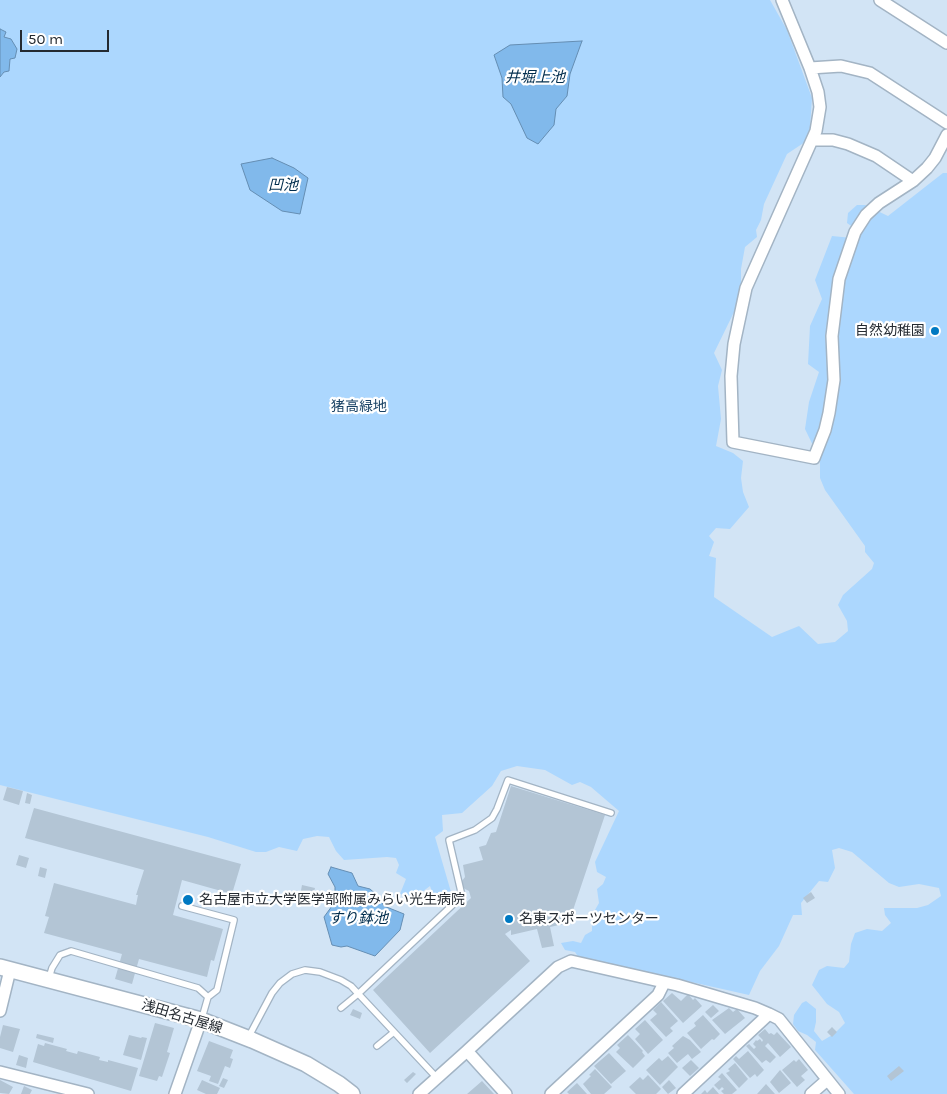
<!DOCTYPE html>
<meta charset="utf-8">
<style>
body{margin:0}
#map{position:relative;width:947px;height:1094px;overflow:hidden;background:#d2e4f5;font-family:Karla,sans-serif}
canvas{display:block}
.scale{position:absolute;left:20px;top:30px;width:89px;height:22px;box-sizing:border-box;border:2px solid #242a31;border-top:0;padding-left:6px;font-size:15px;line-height:18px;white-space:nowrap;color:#242a31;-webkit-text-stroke:4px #fff;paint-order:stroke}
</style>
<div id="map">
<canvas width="947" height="1094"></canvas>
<div class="scale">50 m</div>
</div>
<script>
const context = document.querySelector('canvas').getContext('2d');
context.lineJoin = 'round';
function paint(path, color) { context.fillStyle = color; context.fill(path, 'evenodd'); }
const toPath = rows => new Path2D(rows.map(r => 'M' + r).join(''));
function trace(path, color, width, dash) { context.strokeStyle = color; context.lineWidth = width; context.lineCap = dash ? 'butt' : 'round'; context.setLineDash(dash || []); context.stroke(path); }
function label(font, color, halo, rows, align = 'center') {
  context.font = font + ' Karla,"Noto Sans JP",sans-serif'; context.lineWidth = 4.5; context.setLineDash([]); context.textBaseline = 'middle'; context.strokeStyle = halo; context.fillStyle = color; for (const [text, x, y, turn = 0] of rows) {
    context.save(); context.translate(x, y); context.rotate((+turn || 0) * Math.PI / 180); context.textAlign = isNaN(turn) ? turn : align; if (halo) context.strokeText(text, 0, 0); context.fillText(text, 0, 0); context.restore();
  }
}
const green = toPath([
 [0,0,770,0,787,30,812,98,810,128,805,142,787,154,764,204,761,220,756,230,757,237,745,247,741,269,741,285,735,310,714,353,722,370,718,386,721,419,716,446,733,453,743,461,741,478,743,492,749,507,730,529,716,528,709,536,714,542,709,556,716,558,714,597,772,637,799,626,818,644,835,642,848,631,847,621,838,605,843,595,872,569,874,563,865,552,865,546,825,490,820,478,820,460,805,429,809,402,819,372,808,364,810,326,822,299,815,280,832,236,852,238,857,230,847,223,848,213,857,205,865,205,888,216,943,173,947,173,947,1094,854,1094,815,1050,816,1042,807,1035,798,1031,793,1024,794,1015,802,1003,806,1001,816,1009,816,1022,814,1031,822,1041,834,1034,845,1023,839,1012,827,1004,812,985,819,970,827,966,844,968,849,962,851,944,855,933,867,929,882,931,891,923,885,915,884,908,917,908,928,905,941,896,939,888,919,884,899,887,889,883,852,852,839,848,832,850,835,868,828,882,819,881,801,903,802,915,793,915,779,946,760,971,749,995,678,979,581,961,575,952,565,950,561,943,573,941,581,943,585,935,592,931,592,923,597,917,595,910,599,903,597,889,603,884,606,877,597,872,595,862,619,811,591,787,580,782,572,785,545,770,517,766,501,771,492,786,462,813,442,815,443,831,435,837,451,892,433,894,430,886,414,898,400,894,406,879,396,873,399,865,396,858,387,857,344,860,336,851,329,837,317,836,303,839,297,851,279,847,266,852,256,852,208,837,0,785,0,77,4,72,9,71,10,59,4,37,5,32,0,29]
]);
const water = toPath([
 [0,29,6,32,4,37,11,39,17,49,15,58,10,59,9,71,4,72,0,77,0,29],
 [582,41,570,74,567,96,556,109,554,125,538,144,527,138,511,104,503,97,502,78,494,55,510,45,582,41],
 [272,158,294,168,308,178,300,214,282,211,250,190,241,164,272,158],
 [331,867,352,873,358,886,370,889,378,896,384,906,404,914,400,930,375,956,347,946,341,947,332,945,324,917,332,906,335,897,335,887,328,874,331,867]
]);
const building = toPath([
 [511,786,605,815,570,919,567,920,568,923,550,927,554,946,542,948,537,929,511,935,511,930,505,934,530,961,430,1053,373,990,471,898,469,891,465,889,461,885,462,881,465,877,463,865,483,860,479,847,486,845,491,833,496,832],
 [7,787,23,791,19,805,3,800],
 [27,793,32,795,30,804,25,803],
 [34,808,241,864,232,894,182,880,173,915,223,929,214,961,211,960,207,977,139,959,132,984,115,979,122,954,44,933,49,917,45,916,54,883,136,905,138,895,136,895,144,870,25,838],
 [19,855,29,858,26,868,16,865],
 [40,867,47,869,45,878,38,876],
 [302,885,315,888,312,899,300,896],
 [811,892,815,898,807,903,803,898],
 [672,993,681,1001,688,994,693,1000,695,998,702,1006,683,1023,663,1001],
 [661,1002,678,1021,670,1028,673,1031,666,1037,650,1020,657,1014,653,1010],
 [713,1005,719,1011,711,1018,705,1012],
 [729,1008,733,1012,737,1009,745,1018,725,1034,712,1020],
 [353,1009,362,1013,360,1019,350,1015],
 [703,1015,720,1034,714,1040,712,1039,701,1049,687,1033,696,1026,694,1023],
 [645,1020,663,1040,648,1054,635,1039,640,1034,635,1029],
 [155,1023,174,1028,167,1052,170,1053,162,1077,159,1076,157,1081,139,1076],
 [3,1025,20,1029,13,1052,0,1048,0,1037],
 [832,1027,837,1032,832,1037,827,1032],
 [765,1029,769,1034,771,1033,774,1035,777,1032,791,1047,780,1057,768,1043,765,1046,776,1057,770,1063,766,1060,762,1063,746,1046,749,1044,754,1049,756,1047,753,1044,756,1040,757,1041,760,1039,762,1042,763,1040,758,1035],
 [37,1034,54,1038,53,1043,36,1038],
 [129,1035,141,1038,142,1037,147,1038,141,1060,123,1055],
 [628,1035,643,1051,642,1052,645,1056,633,1068,616,1052,620,1048,617,1045],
 [683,1036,690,1040,701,1052,692,1059,688,1054,677,1063,668,1053,674,1048,672,1046],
 [209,1041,233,1050,230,1058,233,1059,230,1068,225,1066,218,1084,209,1081,211,1076,197,1071],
 [45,1043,67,1049,66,1051,77,1054,78,1051,100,1057,99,1060,108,1062,108,1060,138,1068,131,1091,33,1062,38,1044,44,1046],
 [748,1051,764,1070,757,1077,755,1074,750,1078,733,1059,736,1056,739,1059],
 [609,1053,626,1071,611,1084,594,1066],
 [19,1055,28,1058,26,1068,16,1065],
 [668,1056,678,1067,660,1085,646,1070,659,1058,662,1061],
 [799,1059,808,1070,801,1076,805,1080,797,1087,782,1070,794,1060,796,1062],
 [691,1060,699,1068,690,1076,682,1068],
 [735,1063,748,1079,739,1088,726,1073,730,1071,728,1069],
 [899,1066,904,1071,891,1081,887,1076],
 [595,1069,612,1087,604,1094,591,1094,583,1084,591,1076,589,1075],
 [780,1070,791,1083,779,1093,770,1082],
 [413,1072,416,1074,407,1083,404,1080],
 [722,1073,737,1090,732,1094,724,1094,721,1091,724,1089,722,1087,719,1090,714,1085,721,1079,718,1077],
 [648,1075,661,1089,656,1094,636,1094,629,1087,640,1077,643,1080],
 [223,1078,228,1080,224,1088,219,1086],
 [0,1080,13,1087,9,1094,0,1093],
 [202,1080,220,1088,217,1094,206,1094,197,1090],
 [669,1080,676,1088,668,1094,662,1087],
 [482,1081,494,1094,467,1094],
 [577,1083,587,1094,569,1094,567,1092],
 [766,1084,775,1094,757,1094],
 [24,1086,32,1090,30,1094,21,1094],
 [713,1087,719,1094,701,1094,705,1090,707,1093]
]);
const service = toPath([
 [182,906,234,920,217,990,208,997],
 [49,978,52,968,60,955,71,951,198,988,208,997,202,1018],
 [341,1008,358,994,462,896,449,840,475,830,492,818,497,809,508,780,611,813],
 [248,1038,272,993,280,983,292,974,305,970,320,972,341,980,351,986,437,1078],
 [377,1046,394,1032]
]);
const minor = toPath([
 [782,0,810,68,818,92,820,107,816,131,746,288,734,344,731,376,733,442,814,458,825,430,829,413,834,380,832,336,839,279,855,232,866,215,879,203,913,181,927,168,935,158,947,135],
 [880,0,947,43],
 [810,68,841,66,870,73,947,123],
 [812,140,833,140,848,144,876,156,913,181],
 [0,1011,10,970],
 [0,1072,88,1094],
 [175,1094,201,1020],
 [419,1094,467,1051],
 [506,1094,467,1051,558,967,571,961,677,985,755,1008,769,1014,779,1019,839,1094],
 [551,1094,658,995,664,983],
 [683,1094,769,1014],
 [811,1094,827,1080]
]);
const secondary = toPath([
 [0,967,201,1020,252,1040,306,1064,339,1084,352,1094]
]);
const markers = [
 [935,331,5,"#0079c2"],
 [188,900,6,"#0079c2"],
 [509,919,5,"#0079c2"]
];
const poiNames = [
 ["自然幼稚園",925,331,"right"],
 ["名古屋市立大学医学部附属みらい光生病院",199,900],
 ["名東スポーツセンター",519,919]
];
const parkNames = [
 ["猪高緑地",359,407]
];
const streetNames = [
 ["浅田名古屋線",182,1017,17]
];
const waterNames = [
 ["井堀上池",535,78],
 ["凹池",283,186],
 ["すり鉢池",358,919]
];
paint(green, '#acd7fe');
paint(water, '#81b9eb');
trace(water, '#658eb3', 1);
paint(building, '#b3c5d5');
trace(service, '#a3b4c4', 8);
trace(minor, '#a3b4c4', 14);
trace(secondary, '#a3b4c4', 18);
trace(service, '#fff', 5.5);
trace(minor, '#fff', 11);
trace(secondary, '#fff', 15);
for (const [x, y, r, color] of markers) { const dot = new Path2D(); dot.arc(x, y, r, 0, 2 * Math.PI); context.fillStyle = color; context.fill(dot); trace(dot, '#fff', 2); }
label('14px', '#242a31', '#fff', poiNames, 'left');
label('14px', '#194264', '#fff', parkNames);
label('14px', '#242a31', '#fff', streetNames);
label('italic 15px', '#012d4d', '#fff', waterNames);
</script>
